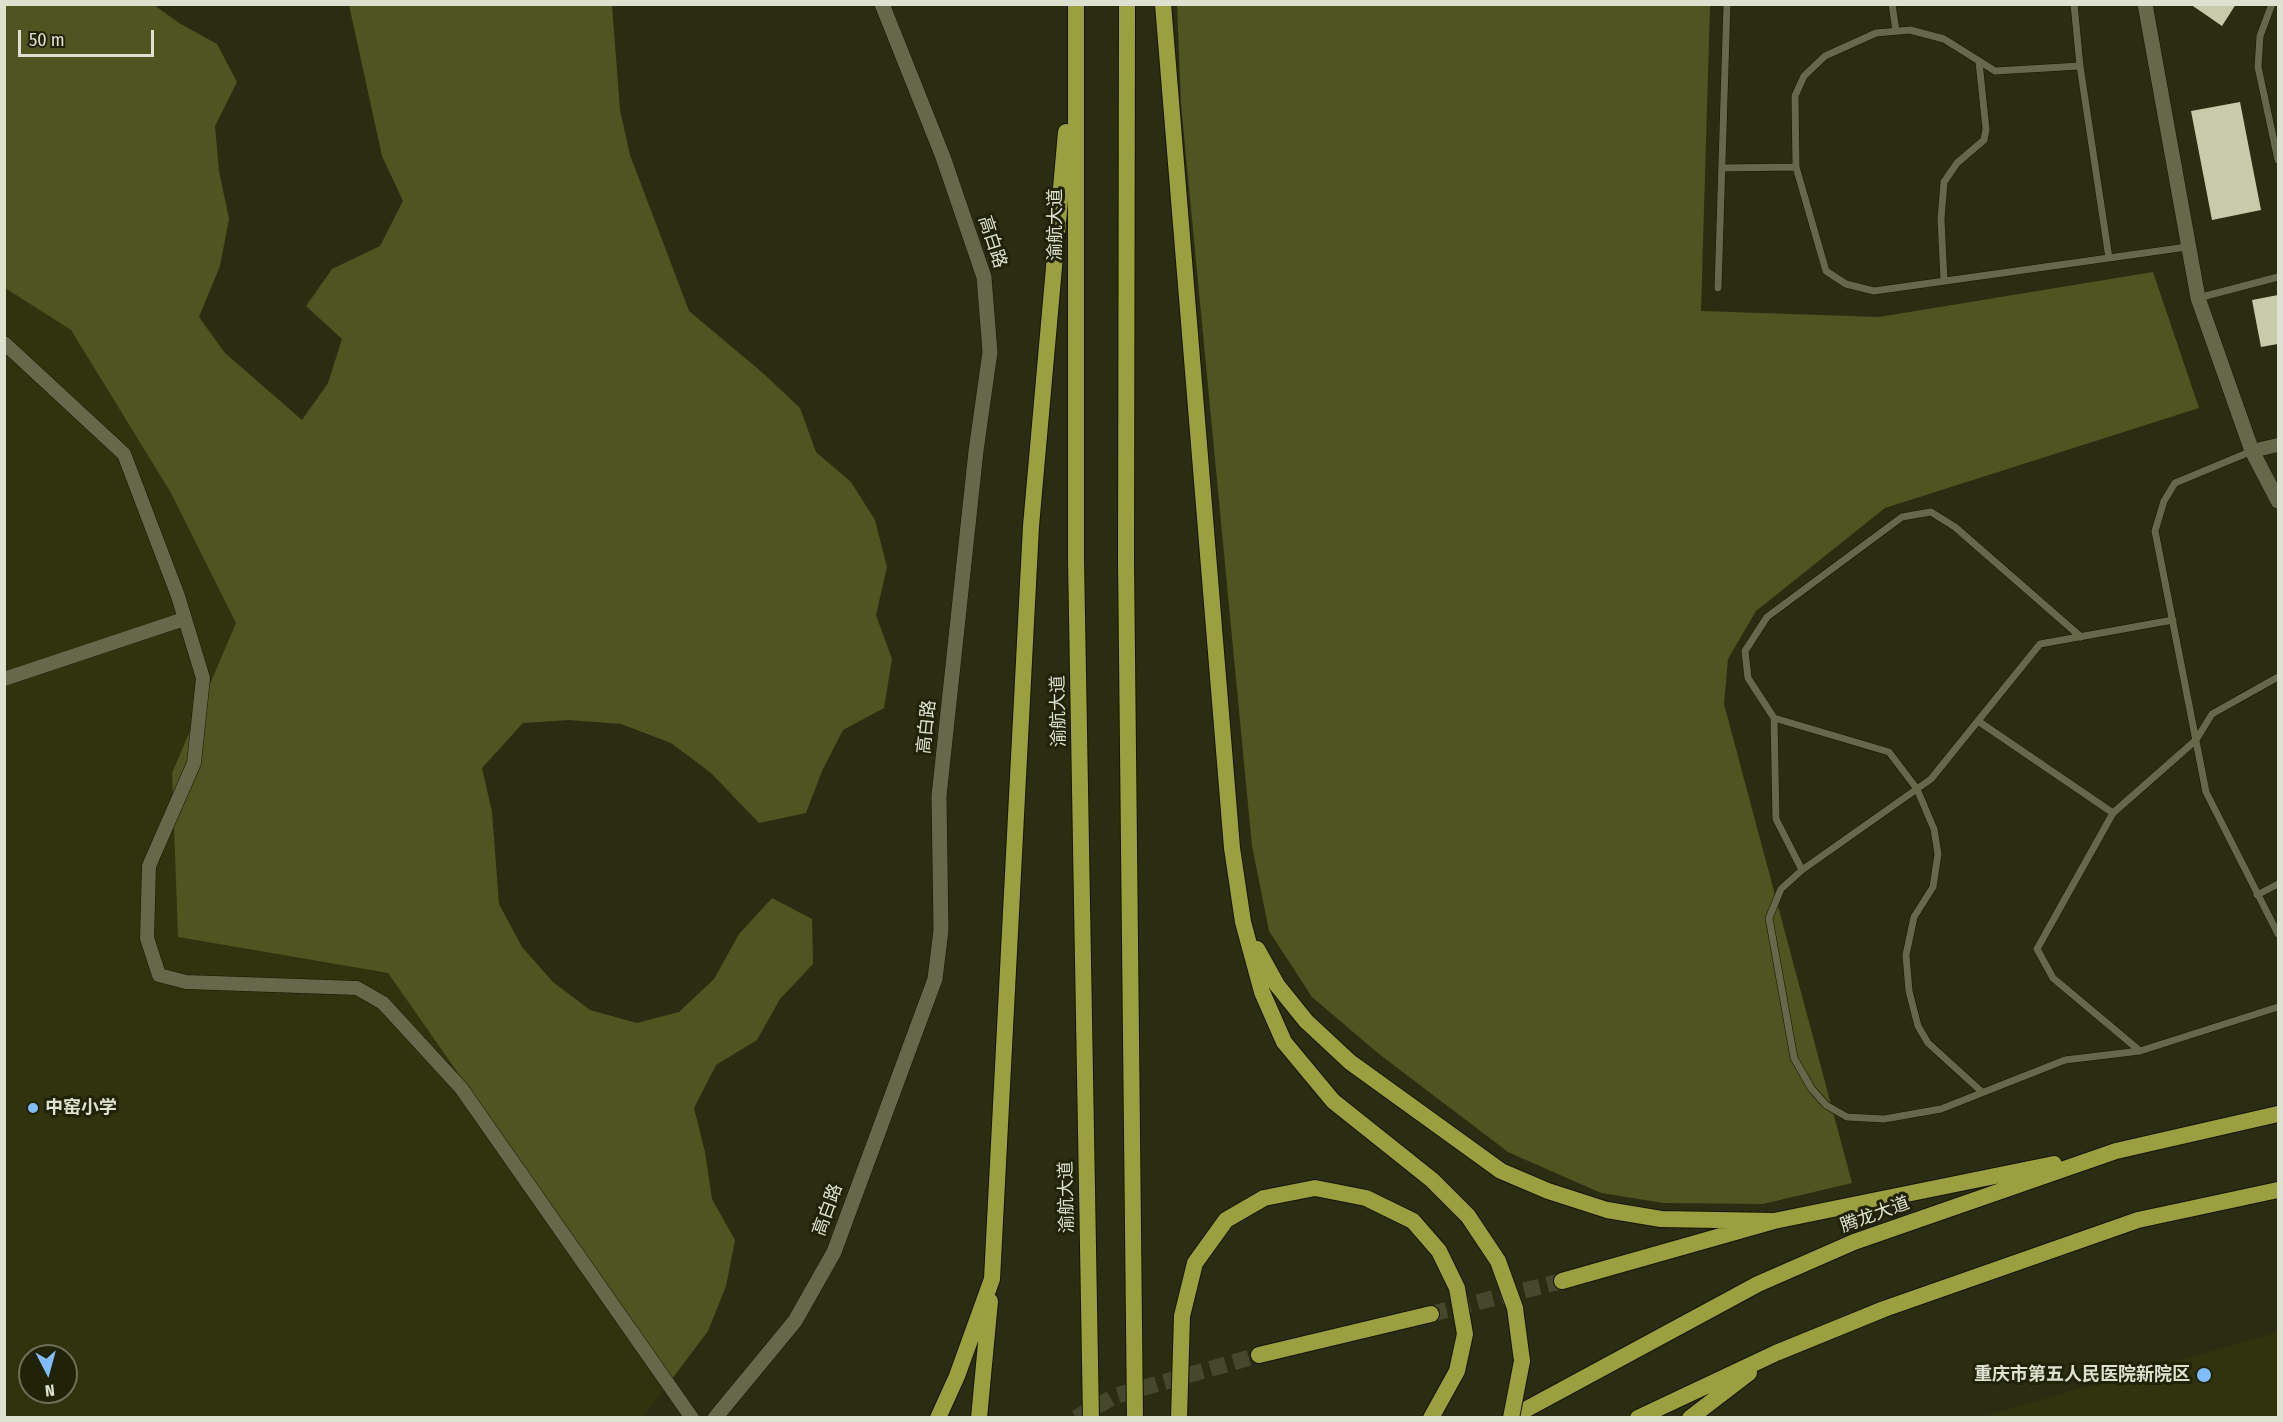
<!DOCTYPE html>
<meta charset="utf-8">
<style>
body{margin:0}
#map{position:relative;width:2283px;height:1422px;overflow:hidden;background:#2b2d12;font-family:"Fira Sans Condensed",sans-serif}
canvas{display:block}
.frame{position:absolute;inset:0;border:6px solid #dee0d0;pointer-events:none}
.north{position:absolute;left:18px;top:1344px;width:60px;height:60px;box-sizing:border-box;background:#212308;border:2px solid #6d6f58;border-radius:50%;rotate:174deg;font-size:16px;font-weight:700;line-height:24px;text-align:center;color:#dee0d0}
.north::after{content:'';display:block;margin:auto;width:21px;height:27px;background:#82bcfa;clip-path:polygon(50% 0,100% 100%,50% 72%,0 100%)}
.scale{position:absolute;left:18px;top:30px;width:136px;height:27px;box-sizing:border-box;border:3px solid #dee0d0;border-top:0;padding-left:8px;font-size:18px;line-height:21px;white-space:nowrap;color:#dee0d0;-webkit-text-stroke:4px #212308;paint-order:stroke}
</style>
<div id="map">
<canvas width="2283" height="1422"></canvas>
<div class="frame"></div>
<div class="north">N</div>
<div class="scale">50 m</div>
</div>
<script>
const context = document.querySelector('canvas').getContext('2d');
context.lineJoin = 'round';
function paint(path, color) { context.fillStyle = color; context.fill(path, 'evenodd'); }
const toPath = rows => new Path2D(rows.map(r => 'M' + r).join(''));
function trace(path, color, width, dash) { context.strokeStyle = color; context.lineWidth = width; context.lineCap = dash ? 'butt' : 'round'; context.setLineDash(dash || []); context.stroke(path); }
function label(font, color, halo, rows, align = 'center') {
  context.font = font + ' "Fira Sans Condensed","Noto Sans SC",sans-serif'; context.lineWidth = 6; context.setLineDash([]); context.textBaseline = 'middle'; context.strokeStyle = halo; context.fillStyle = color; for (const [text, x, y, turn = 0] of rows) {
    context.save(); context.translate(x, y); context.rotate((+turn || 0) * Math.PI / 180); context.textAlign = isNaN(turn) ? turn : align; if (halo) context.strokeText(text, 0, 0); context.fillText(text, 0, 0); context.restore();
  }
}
const built = toPath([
 [4,288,71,330,171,493,237,623,172,773,178,937,388,973,672,1379,643,1417,5,1417],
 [30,1356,66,1356,66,1392,30,1392],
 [2278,1332,2278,1417,1981,1417]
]);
const green = toPath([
 [4,5,154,5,179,23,217,44,237,82,215,126,219,171,229,219,220,266,199,317,225,353,302,420,328,383,342,339,306,306,332,269,380,246,403,201,382,156,349,5,612,5,620,110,630,155,689,311,764,374,800,408,816,452,851,482,875,520,887,567,876,615,892,659,884,708,843,730,822,771,806,813,759,823,711,773,671,743,621,724,569,720,523,723,482,768,492,812,499,904,522,947,553,982,590,1010,637,1023,679,1012,714,979,739,934,772,898,812,919,813,964,780,999,757,1040,716,1065,694,1108,705,1152,712,1199,735,1240,726,1286,708,1331,672,1379,388,973,178,937,172,773,236,623,171,493,71,330,5,288],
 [1177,5,1710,5,1701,311,1879,317,2153,272,2199,408,1885,508,1756,611,1728,659,1724,704,1852,1183,1763,1204,1664,1203,1601,1193,1508,1152,1379,1054,1312,997,1269,931,1252,846,1181,104]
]);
const building = toPath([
 [2190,4,2236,4,2222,26],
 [2240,102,2261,210,2212,220,2191,111],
 [2278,295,2278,344,2261,347,2252,300]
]);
const trunkTunnel = toPath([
 [1431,1314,1562,1281],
 [1076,1418,1115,1396,1259,1355]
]);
const service = toPath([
 [1892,4,1896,31],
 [2074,4,2080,66,2109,258],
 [2272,4,2260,36,2258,67,2278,160],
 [2080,66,1995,71,1944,39,1910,30,1876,33,1825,56,1804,76,1795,96,1796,167,1826,271,1846,284,1874,291,2187,247],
 [1722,168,1796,167],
 [1944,281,1941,219,1944,182,1957,163,1984,140,1986,129,1979,62],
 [1718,288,1727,4],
 [2198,298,2278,277],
 [2252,451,2175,483,2164,501,2155,531,2206,792,2278,934],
 [2173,620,2040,644,1931,779,1802,870,1781,889,1769,918,1794,1058,1811,1088,1826,1105,1847,1117,1884,1119,1941,1109,2065,1060,2140,1051,2278,1007],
 [1774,718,1889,752,1917,789,1934,829,1938,854,1933,887,1914,917,1906,955,1909,991,1918,1026,1928,1043,1982,1092],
 [1978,721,2113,813],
 [1802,870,1776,819,1774,718,1748,678,1745,651,1767,617,1902,517,1931,512,1955,527,2081,637],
 [2257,895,2278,884],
 [2140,1051,2053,978,2037,949,2113,813,2196,740,2212,714,2278,677]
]);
const minor = toPath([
 [4,343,124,454,178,596,203,678,194,763,149,866,147,938,159,975,186,982,357,988,383,1003,461,1088,692,1418],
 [2252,451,2278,445],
 [4,679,184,619]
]);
const tertiary = toPath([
 [2145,4,2198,298,2252,451,2278,501],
 [715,1418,795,1321,834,1252,935,979,941,930,939,796,976,451,990,352,984,277,943,157,882,4]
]);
const trunk = toPath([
 [1076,4,1076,559,1091,1418],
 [1127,4,1126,560,1135,1418],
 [1163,4,1232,848,1243,922,1262,992,1284,1042,1333,1101,1432,1180,1468,1216,1498,1261,1515,1308,1522,1361],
 [1257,949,1277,985,1306,1021,1350,1062,1501,1171,1548,1191,1607,1210,1661,1219,1774,1221],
 [1562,1281,1774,1221,2054,1164],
 [1259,1355,1431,1314],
 [938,1418,957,1376,992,1279,1031,526,1066,132],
 [979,1418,990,1301],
 [1179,1418,1182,1316,1195,1263,1226,1220,1264,1198,1315,1188,1366,1198,1413,1221,1439,1251,1457,1288,1465,1334,1457,1371,1431,1418],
 [1510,1418,1758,1284,1854,1242,2116,1151,2278,1114],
 [1638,1418,1776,1353,1884,1309,2138,1220,2278,1190],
 [1690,1418,1749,1373]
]);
const trunkBridge = toPath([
 [1511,1418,1522,1361]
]);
const markers = [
 [33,1108,6,"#82bcfa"],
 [2204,1375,8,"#82bcfa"]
];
const streetNames = [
 ["渝航大道",1056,225,-90],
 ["高白路",992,242,72],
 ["渝航大道",1059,711,-91],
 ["高白路",927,727,-84],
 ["渝航大道",1067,1197,-91],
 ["高白路",828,1210,-70],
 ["腾龙大道",1875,1215,-20]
];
const poiNames = [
 ["中窑小学",45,1108],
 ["重庆市第五人民医院新院区",2190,1375,"right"]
];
paint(built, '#31330f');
paint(green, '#505420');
paint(building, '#c8cbab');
trace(trunkTunnel, '#46482e', 16, [16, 8]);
trace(service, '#141500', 8);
trace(minor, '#141500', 15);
trace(tertiary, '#141500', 16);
trace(trunk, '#141500', 18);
trace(service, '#66684b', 7);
trace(minor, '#66684b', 14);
trace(tertiary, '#66684b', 15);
trace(trunk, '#9aa040', 16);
trace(trunkBridge, '#141500', 18, []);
trace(trunkBridge, '#9aa040', 16);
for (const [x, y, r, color] of markers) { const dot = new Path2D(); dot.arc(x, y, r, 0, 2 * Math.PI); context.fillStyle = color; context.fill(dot); trace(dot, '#212308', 2); }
label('18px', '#dee0d0', '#212308', streetNames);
label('bold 18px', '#dee0d0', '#212308', poiNames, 'left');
</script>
